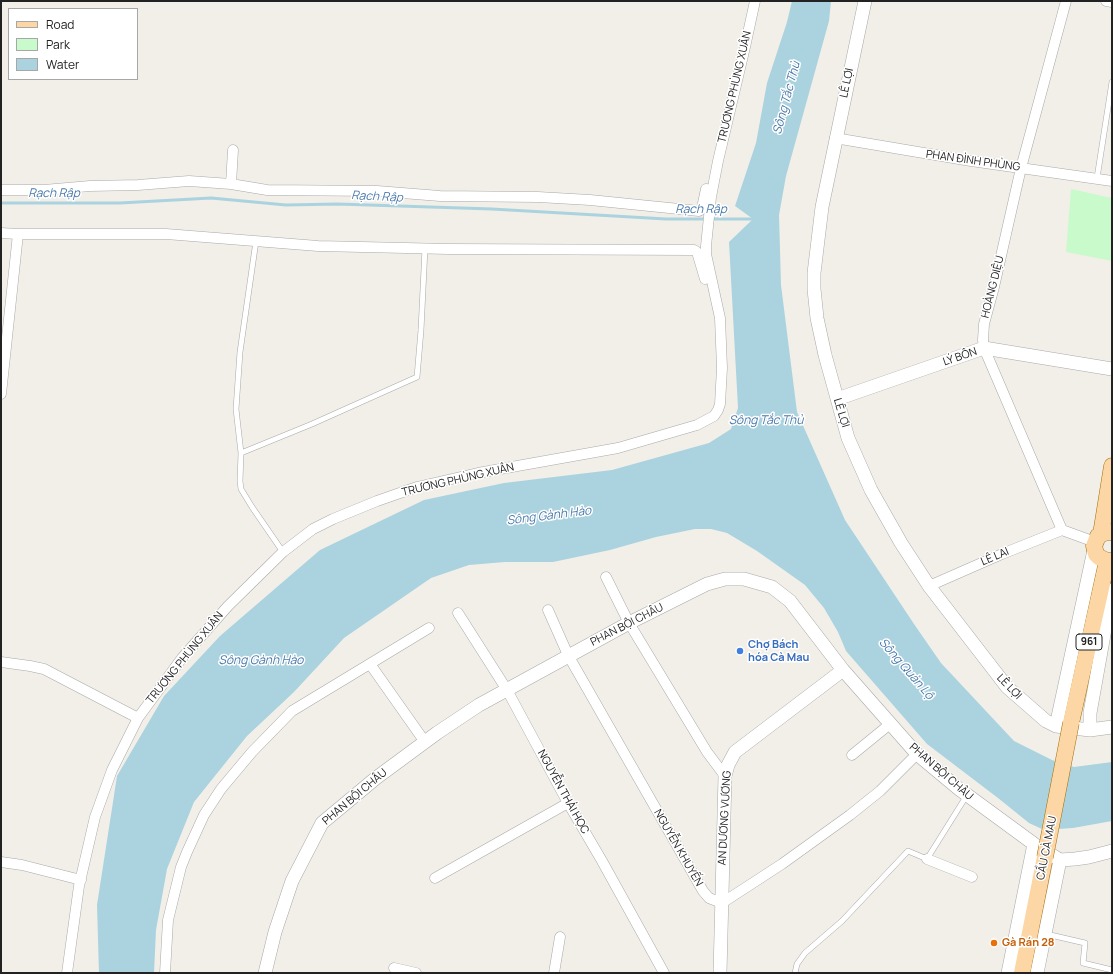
<!DOCTYPE html>
<meta charset="utf-8">
<style>
body{margin:0}
#map{position:relative;width:1113px;height:974px;overflow:hidden;background:#f2efe9;font-family:Manrope,sans-serif}
canvas{display:block}
.frame{position:absolute;inset:0;border:2px solid #222;pointer-events:none}
.legend{position:absolute;left:8px;top:8px;width:130px;height:72px;box-sizing:border-box;background:#fff;border:1px solid #a7a7a7;margin:0;padding:5px 7px;list-style:none;font-size:12px;color:#222}
.legend li{display:flex;align-items:center;gap:8px;height:20px}
.legend b{width:20px;border:1px solid #a7a7a7}
</style>
<div id="map">
<canvas width="1113" height="974"></canvas>
<div class="frame"></div>
<ul class="legend">
<li><b style="height:5px;background:#fcd6a4"></b>Road</li>
<li><b style="height:11px;background:#c8facc"></b>Park</li>
<li><b style="height:11px;background:#aad3df"></b>Water</li>
</ul>
</div>
<script>
const context = document.querySelector('canvas').getContext('2d');
context.lineJoin = 'round';
function paint(path, color) { context.fillStyle = color; context.fill(path, 'evenodd'); }
const toPath = rows => new Path2D(rows.map(r => 'M' + r).join(''));
function trace(path, color, width, dash) { context.strokeStyle = color; context.lineWidth = width; context.lineCap = dash ? 'butt' : 'round'; context.setLineDash(dash || []); context.stroke(path); }
function label(font, color, halo, rows, align = 'center') {
  context.font = font + ' Manrope,sans-serif'; context.lineWidth = 3; context.setLineDash([]); context.textBaseline = 'middle'; context.strokeStyle = halo; context.fillStyle = color; for (const [text, x, y, turn = 0] of rows) {
    context.save(); context.translate(x, y); context.rotate((+turn || 0) * Math.PI / 180); context.textAlign = isNaN(turn) ? turn : align; if (halo) context.strokeText(text, 0, 0); context.fillText(text, 0, 0); context.restore();
  }
}
const park = toPath([
 [1071,189,1112,198,1112,261,1066,252]
]);
const water = toPath([
 [792,1,831,1,829,21,786,176,779,215,781,285,797,412,845,520,914,624,941,663,1014,741,1052,760,1074,767,1112,762,1112,821,1073,828,1044,830,1029,823,998,798,927,744,846,651,838,632,824,608,805,585,757,551,727,533,711,529,695,529,656,537,610,550,553,562,505,562,469,565,431,578,344,638,294,692,247,736,194,802,167,869,156,930,154,973,99,973,97,905,117,776,164,696,220,636,320,550,424,500,504,483,612,470,709,443,731,429,738,408,729,242,753,219,735,206,756,143,767,83,787,22]
]);
const stream = toPath([
 [1,203,120,203,211,198,286,205,338,204,492,209,666,219,753,219]
]);
const service = toPath([
 [1097,178,1112,82],
 [256,241,240,352,236,409,241,453,240,481,241,489,252,507,283,552],
 [241,453,312,424,417,377,421,330,425,248],
 [1046,934,1085,943,1083,963,1112,970],
 [795,973,797,964,805,953,842,921,908,851,927,859,967,795]
]);
const minor = toPath([
 [1066,1,1021,168,994,287,984,324,983,340,984,348,1062,530,1095,542],
 [1106,1,1112,2],
 [835,138,971,161,1112,181],
 [231,184,233,150],
 [1,190,44,190,90,186,138,185,189,181,231,184,267,190,377,191,440,196,538,197,590,200,699,211,702,208,706,189],
 [1,233,18,234,166,234,318,246,449,249,694,250,697,252,705,279],
 [1,394,18,234],
 [606,577,629,623,707,752,725,776],
 [929,586,1002,554,1062,530],
 [548,610,568,655,703,891,709,898,722,903,782,864,850,815,880,791,917,754],
 [458,613,507,690,568,803,602,861,664,973],
 [1,662,30,666,44,669,138,718],
 [370,664,425,742],
 [852,755,890,724],
 [927,859,972,877],
 [1,862,22,865,81,880],
 [435,878,568,803],
 [394,968,416,973],
 [67,973,79,886,95,817,112,770,138,718,182,658,228,606,283,552,313,529,333,519,377,501,417,487,478,473,618,448,697,425,714,416,718,410,720,404,722,368,720,318,706,254,706,246,711,197,718,161,745,47,755,1],
 [165,973,168,920,181,867,187,852,204,815,221,789,252,752,292,711,429,628],
 [554,973,560,937]
]);
const tertiary = toPath([
 [865,1,822,207,814,273,814,289,817,318,825,355,848,438,871,490,901,543,929,586,1007,687,1046,721,1056,726,1090,730,1112,727],
 [837,399,984,348,1112,369],
 [1056,726,1094,550],
 [1090,730,1090,713,1112,590],
 [265,973,275,932,292,881,322,823,376,778,437,733,479,705,629,623,707,584,725,579,744,579,772,587,790,601,843,670,917,754,959,789,1034,844,1060,860,1075,859,1089,857,1112,851],
 [720,973,725,776,728,765,735,752,843,670],
 [1008,973,1034,844],
 [1037,973,1060,860]
]);
const primary = toPath([
 [1110,532,1106,532,1098,536,1094,546,1096,554,1099,557,1107,561,1112,561],
 [1101,534,1112,466],
 [1071,723,1107,561],
 [1022,973,1045,857]
]);
const primaryBridge = toPath([
 [1045,857,1071,723]
]);
const markers = [
 [740,651,4,"#3f7fe0"],
 [994,943,4,"#e8710a"]
];
const shields = [
 [1089,642,26]
];
const shieldNames = [
 ["961",1089,642]
];
const streetNames = [
 ["LÊ LỢI",847,83,-78],
 ["TRƯƠNG PHÙNG XUÂN",735,87,-77],
 ["PHAN ĐÌNH PHÙNG",973,161,8],
 ["HOÀNG DIỆU",993,287,-76],
 ["LÝ BÔN",960,357,-19],
 ["LÊ LỢI",841,413,73],
 ["TRƯƠNG PHÙNG XUÂN",458,480,-13],
 ["LÊ LAI",995,557,-23],
 ["PHAN BỘI CHÂU",627,625,-27],
 ["TRƯƠNG PHÙNG XUÂN",185,658,-51],
 ["LÊ LỢI",1009,687,46],
 ["PHAN BỘI CHÂU",941,772,41],
 ["NGUYỄN THÁI HỌC",563,792,61],
 ["PHAN BỘI CHÂU",355,797,-40],
 ["AN DƯƠNG VƯƠNG",725,818,-87],
 ["NGUYỄN KHUYẾN",678,848,60],
 ["CẦU CÀ MAU",1047,848,-79]
];
const shopNames = [
 ["Chợ Bách",748,645],
 ["hóa Cà Mau",748,658]
];
const foodNames = [
 ["Gà Rán 28",1002,943]
];
const waterNames = [
 ["Sông Tắc Thủ",787,98,-75],
 ["Rạch Rập",54,194],
 ["Rạch Rập",377,197,3],
 ["Rạch Rập",701,210],
 ["Sông Tắc Thủ",766,421],
 ["Sông Gành Hào",549,516,-7],
 ["Sông Gành Hào",261,661],
 ["Sông Quản Lộ",906,669,49]
];
paint(park, '#c8facc');
paint(water, '#aad3df');
trace(stream, '#aad3df', 3);
trace(service, '#a9a9a9', 6);
trace(minor, '#a9a9a9', 11);
trace(tertiary, '#a9a9a9', 14);
trace(primary, '#a06b00', 17);
trace(service, '#fff', 5);
trace(minor, '#fff', 10);
trace(tertiary, '#fff', 13);
trace(primary, '#fcd6a4', 16);
trace(primaryBridge, '#a06b00', 17, []);
trace(primaryBridge, '#fcd6a4', 16);
for (const [x, y, r, color] of markers) { const dot = new Path2D(); dot.arc(x, y, r, 0, 2 * Math.PI); context.fillStyle = color; context.fill(dot); trace(dot, '#fff', 1.5); }
for (const [x, y, w] of shields) { const box = new Path2D(); box.roundRect(x - w / 2, y - 8, w, 16, 3); context.fillStyle = '#fff'; context.fill(box); trace(box, '#222', 1); }
label('bold 10px', '#222', null, shieldNames);
label('11px', '#222', '#fff', streetNames);
label('bold 11px', '#366cbe', '#fff', shopNames, 'left');
label('bold 11px', '#c56008', '#fff', foodNames, 'left');
label('italic 12px', '#4a7aab', '#fff', waterNames);
</script>
